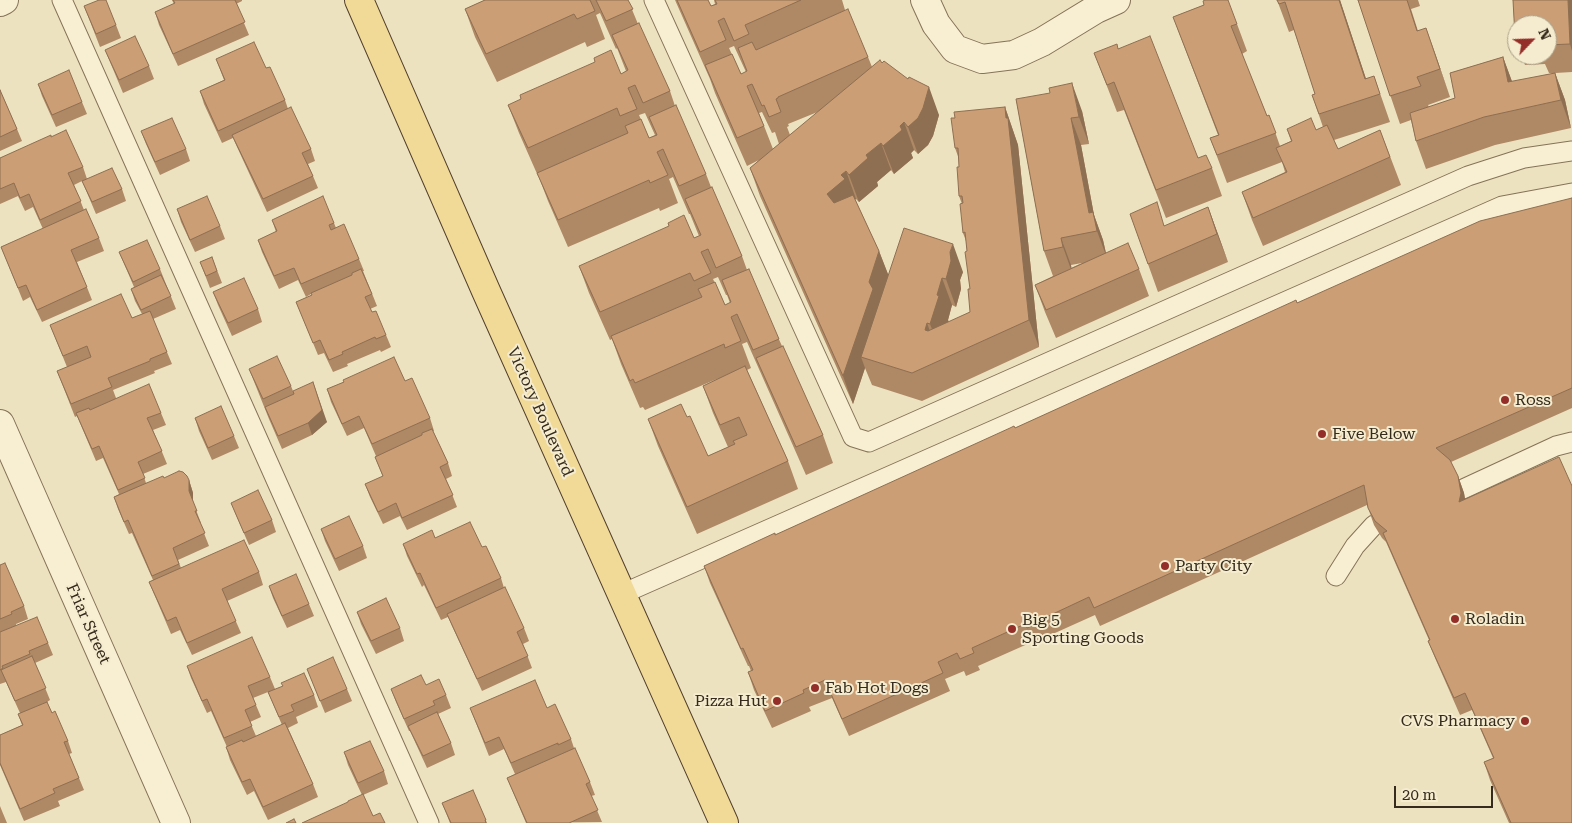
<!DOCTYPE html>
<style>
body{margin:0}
#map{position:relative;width:1572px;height:823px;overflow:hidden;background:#ede2bf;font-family:"Roboto Serif",serif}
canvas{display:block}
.north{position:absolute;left:1507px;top:15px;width:50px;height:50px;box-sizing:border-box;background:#f5eccf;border:1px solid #a89e87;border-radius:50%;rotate:66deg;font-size:14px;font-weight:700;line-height:20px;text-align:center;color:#352a1c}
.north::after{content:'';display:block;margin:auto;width:18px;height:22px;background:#932e29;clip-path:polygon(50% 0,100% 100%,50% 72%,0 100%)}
.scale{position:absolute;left:1394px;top:786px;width:99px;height:22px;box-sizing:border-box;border:2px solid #352a1c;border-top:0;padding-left:6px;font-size:15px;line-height:18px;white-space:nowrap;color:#352a1c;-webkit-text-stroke:4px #f5eccf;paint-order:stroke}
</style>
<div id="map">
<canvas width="1572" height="823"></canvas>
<div class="north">N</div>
<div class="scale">20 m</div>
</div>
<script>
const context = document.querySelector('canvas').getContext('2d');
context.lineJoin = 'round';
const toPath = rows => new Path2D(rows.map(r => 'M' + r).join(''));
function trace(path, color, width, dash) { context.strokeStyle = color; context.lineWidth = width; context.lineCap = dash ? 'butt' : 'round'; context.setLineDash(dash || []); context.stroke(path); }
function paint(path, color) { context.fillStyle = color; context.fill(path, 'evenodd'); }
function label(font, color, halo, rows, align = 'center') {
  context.font = font + ' "Roboto Serif",serif'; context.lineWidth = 4; context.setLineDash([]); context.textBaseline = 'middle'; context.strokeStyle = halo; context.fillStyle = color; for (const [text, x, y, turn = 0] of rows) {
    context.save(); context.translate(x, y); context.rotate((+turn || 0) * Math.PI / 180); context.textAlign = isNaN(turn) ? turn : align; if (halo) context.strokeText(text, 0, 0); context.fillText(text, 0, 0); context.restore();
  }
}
const service = toPath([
 [62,0,429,823],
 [654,0,853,437,869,442,1468,176,1524,158,1572,151],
 [1463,489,1556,446,1572,442],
 [1336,576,1355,546,1374,525],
 [622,594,1502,206,1572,193]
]);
const minor = toPath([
 [925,0,936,24,955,49,982,59,1014,55,1042,42,1096,9,1116,0],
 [0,424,176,823]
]);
const tertiary = toPath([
 [0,2,4,0]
]);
const primary = toPath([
 [359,0,486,291,724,823]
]);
const wall = toPath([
 [172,0,242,0,242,1,236,4,249,35,178,66,159,25,155,12,174,4],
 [485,0,628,0,638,24,670,91,675,106,706,174,711,187,742,256,747,270,823,435,833,463,806,475,747,342,742,344,751,368,747,370,788,461,798,489,697,534,658,446,648,419,687,417,708,456,728,447,713,413,703,386,719,378,645,410,643,407,640,408,621,364,612,339,610,340,589,293,579,266,694,238,699,236,690,214,689,214,673,177,669,179,678,203,660,211,659,208,568,247,548,201,538,175,538,176,519,133,508,105,621,74,626,71,617,48,616,49,600,13,596,15,605,39,587,47,585,42,497,82,475,37,465,9],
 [645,113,655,135,649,138,639,115],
 [718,277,726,295,727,295,730,303,725,305,713,279],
 [675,0,708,0,711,6,715,4,714,0,842,0,845,10,868,57,872,67,882,63,939,115,933,136,928,145,918,154,914,150,911,153,913,158,894,174,891,170,877,182,878,186,859,202,856,199,855,199,879,251,888,275,963,272,960,280,961,289,956,307,952,305,948,320,949,322,970,312,970,289,967,251,966,241,963,233,962,204,959,196,959,159,955,148,955,118,1005,107,1018,145,1039,347,922,401,872,385,865,368,853,404,760,196,750,168,759,160,747,166,715,93,710,79],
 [734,46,746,72,741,74,729,48],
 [820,111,790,135,787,127,789,126,788,124],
 [762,112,772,133,775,132,779,144,773,149,759,113],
 [1277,0,1340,0,1366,79,1374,76,1390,122,1334,140,1338,149,1380,130,1401,185,1263,246,1252,220,1242,192,1285,172,1282,162,1227,183,1210,138,1218,135,1173,17,1204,5,1237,24,1247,51,1242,54,1267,116,1269,115,1280,146,1291,141,1287,129,1316,130,1323,127,1312,95,1315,94,1294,30,1289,32],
 [1358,0,1418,0,1420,6,1411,9,1418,31,1426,28,1450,97,1428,105,1429,107,1455,98,1450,73,1503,57,1512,82,1554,73,1549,73,1545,64,1525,65,1522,55,1547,55,1547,25,1517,25,1517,42,1515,37,1513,0,1572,0,1572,72,1555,73,1565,100,1571,128,1495,145,1426,169,1416,141,1411,120,1400,124],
 [84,6,116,25,121,38,100,47],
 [1118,49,1198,158,1212,168,1222,196,1166,218,1124,110,1117,112,1094,53],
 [105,50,149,66,154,79,123,93,110,62],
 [216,59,266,68,285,100,288,109,311,149,315,161,308,164,318,188,267,212,237,147,233,138,222,143,204,104,200,91,224,80],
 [38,84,82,102,87,114,56,127,42,96],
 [0,90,17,129,22,141,0,151],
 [1016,99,1082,111,1089,144,1081,145,1094,215,1103,240,1106,253,1139,269,1149,296,1056,338,1045,312,1035,285,1053,276,1044,251],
 [1082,263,1071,268,1071,265],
 [141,131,186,149,190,161,160,175,146,144],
 [51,137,83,167,87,179,122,189,126,201,96,214,82,181,74,185,84,210,99,238,104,251,77,262,92,300,42,322,30,297,23,301,1,247,43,229,33,207,25,211,18,196,0,204,0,158],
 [1572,198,1572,408,1451,462,1458,476,1464,493,1465,499,1572,823,1509,823,1490,780,1484,762,1493,758,1472,710,1460,715,1435,658,1428,641,1429,640,1386,542,1382,538,1374,525,1367,505,1100,626,1095,615,1046,637,1047,639,1034,646,1032,642,978,666,980,670,966,676,964,671,945,679,950,691,849,736,832,698,809,707,811,711,772,728,754,690,748,672,751,671,749,666,748,666,710,583,704,566,775,535,1015,428,1297,303],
 [1208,207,1228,262,1158,292,1130,214,1165,226],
 [177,209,220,226,225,239,195,252,181,222],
 [272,220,334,223,336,228,359,259,364,271,363,271,377,306,370,309,386,335,391,347,381,352,380,350,347,364,348,366,333,372,324,353,318,355,296,302,312,295,311,294,306,297,298,280,279,289,262,252,258,240,276,232],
 [119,252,160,269,176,309,153,319,172,364,154,371,155,373,113,390,116,398,161,413,166,425,153,430,167,464,143,474,146,483,164,478,189,480,193,493,193,502,201,523,200,523,209,546,178,560,181,568,259,572,263,585,227,601,241,633,192,655,180,630,171,634,154,594,149,582,153,580,132,533,129,534,118,509,114,497,119,494,103,458,96,461,77,416,75,417,57,371,67,367,50,325,132,318,142,314,135,301,131,289,134,287],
 [212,257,222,283,210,288,200,262],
 [213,292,258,309,262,322,232,336,218,305],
 [249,369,291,386,293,391,327,422,312,435,282,449,269,419],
 [405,381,430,418,434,431,433,431,448,463,452,476,446,479,457,507,407,530,400,516,383,524,370,497,365,484,383,477,375,457,376,456,364,428,347,436,331,402,327,389,344,382],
 [195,418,234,436,239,448,212,460,199,431],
 [231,503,272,520,276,532,249,545,236,515],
 [321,529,363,546,367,558,339,571,325,541],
 [435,538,482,547,501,578,504,588,524,628,529,641,523,644,532,668,482,691,452,626,448,617,441,620,424,585,422,587,407,556,403,544],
 [0,565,24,606,28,619,16,624,16,625,48,643,53,655,35,663,50,700,47,702,52,713,68,741,72,753,69,754,84,790,58,801,60,806,24,821,0,765,0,735,22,725,18,714,20,713,6,682,0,684],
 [269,586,309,604,314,616,287,628,273,598],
 [357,612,400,628,404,641,376,654,361,624],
 [187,666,270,677,275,689,314,695,318,707,296,717,298,723,288,728,313,784,318,797,268,820,254,791,247,795,230,760,226,747,227,747,211,711,207,713,191,678],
 [268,692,282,725,256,736,250,722,261,717,253,698],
 [307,669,347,689,352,701,325,713],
 [426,685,446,695,451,708,438,714,451,743,455,755,427,768,410,731,409,731,396,702,391,689],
 [470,708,547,708,571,739,574,748,590,782,595,795,591,796,602,822,526,823,507,778,515,774,504,749,489,756],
 [344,752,384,771,388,784,363,795,373,816,348,802,362,795,348,765],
 [473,790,487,823,450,823,442,803],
 [0,806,2,811,7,823,0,823]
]);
const shadedWall = toPath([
 [1339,0,1340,0,1372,97,1365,79],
 [1407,0,1427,59,1417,31],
 [1568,0,1572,0,1572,51,1570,44],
 [1426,28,1436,56,1450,97,1440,69],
 [1503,57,1513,84,1508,82],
 [1555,73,1565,100,1571,128,1561,100],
 [1072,83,1082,111,1089,144,1079,117],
 [929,87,939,115,933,136,928,145,918,154,908,127],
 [1005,107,1018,145,1039,347,1029,320],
 [1071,118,1081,145,1094,215,1103,240,1107,258,1097,231,1089,213],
 [904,122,914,150,911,153,913,158,894,174,883,146,900,126],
 [881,143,891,170,877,182,878,186,859,202,849,175,866,155],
 [846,171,856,199,853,201,837,222,827,194,841,175],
 [1208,207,1218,234,1228,262,1217,234],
 [1061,238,1071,265,1073,275,1063,247],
 [953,244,963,272,960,280,961,289,956,307,946,279,950,252],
 [879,251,890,279,861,357,865,368,853,404,843,376,869,282],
 [942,278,952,305,948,320,949,323,941,352,930,324,937,295],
 [927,323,937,351,925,330],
 [313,382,327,422,312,435,308,423],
 [1458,476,1464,493,1467,511,1459,502],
 [189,480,193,493,193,504,189,491]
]);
const building = toPath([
 [99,0,106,0,116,25,96,34,84,6,99,0],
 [173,0,235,0,245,22,173,54,155,12,175,3,173,0],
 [485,0,590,0,595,11,577,19,574,14,486,54,465,9,485,0],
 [596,0,628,0,633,9,606,21,596,0],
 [677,0,708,0,711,6,717,4,715,0,801,0,745,25,749,34,734,41,724,18,718,21,726,40,700,52,677,0],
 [1205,0,1228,0,1237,24,1231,26,1267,116,1269,115,1276,133,1217,155,1210,138,1219,135,1173,17,1204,5,1203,1,1205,0],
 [1277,0,1339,0,1365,79,1374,76,1380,94,1319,114,1312,95,1315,94,1285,2,1279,4,1277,0],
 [1358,0,1407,0,1417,31,1426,28,1440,69,1417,77,1421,86,1390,96,1358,0],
 [1513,0,1568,0,1570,44,1547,45,1547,25,1517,25,1517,37,1515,37,1513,0],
 [848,9,868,57,778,97,778,98,776,99,781,112,769,117,764,105,762,106,752,84,747,86,764,126,737,138,705,65,732,54,741,74,747,71,738,48,752,42,756,50,848,9],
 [639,23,670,91,643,103,635,85,628,88,637,109,620,116,617,108,528,148,508,105,521,99,520,95,595,62,594,58,611,50,621,74,628,70,612,35,639,23],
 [135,36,149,66,119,80,105,50,135,36],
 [1150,36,1198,158,1206,155,1212,168,1156,190,1114,82,1107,85,1094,53,1117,44,1118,49,1150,36],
 [254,42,266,68,270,67,285,100,218,131,200,91,225,80,216,59,254,42],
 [1503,57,1508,82,1555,73,1561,100,1484,117,1416,141,1410,113,1455,98,1450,73,1503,57],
 [880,60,882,63,884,61,908,79,909,77,929,87,923,108,918,118,908,127,904,122,900,126,902,130,883,146,881,143,866,155,868,158,849,175,846,171,841,175,845,179,827,194,834,203,853,195,879,251,869,282,873,289,843,376,750,168,880,60],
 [69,70,82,102,52,115,38,84,69,70],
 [1072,83,1079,117,1071,118,1089,213,1093,212,1097,231,1061,238,1063,247,1044,251,1016,99,1050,93,1049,88,1072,83],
 [0,90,17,129,0,137,0,90],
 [676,105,706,174,679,186,663,149,657,152,668,175,650,183,649,180,558,220,537,173,628,133,625,126,641,119,649,138,657,135,649,117,676,105],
 [291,107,311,149,302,153,313,176,263,199,232,135,291,107],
 [1005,107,1006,118,1008,118,1029,320,912,373,861,357,904,228,953,244,950,252,951,261,946,279,942,278,937,295,939,296,930,324,927,323,925,330,928,331,970,312,968,289,970,289,965,252,967,251,965,232,963,233,960,204,963,203,962,196,959,196,957,167,959,167,958,148,955,148,951,118,955,118,954,112,1005,107],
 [172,118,186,149,155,162,141,131,172,118],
 [1311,118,1316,130,1327,125,1338,149,1380,130,1390,157,1253,218,1242,192,1287,172,1276,148,1292,141,1287,129,1311,118],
 [66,130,83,167,68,173,81,201,40,220,29,194,20,198,14,183,0,189,0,158,51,135,51,137,66,130],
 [112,168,122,189,92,202,82,181,112,168],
 [712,187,742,256,716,268,708,249,701,252,711,273,694,281,690,273,600,312,579,266,669,226,668,223,684,215,694,238,701,235,685,199,712,187],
 [207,196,220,226,190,240,177,209,207,196],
 [323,196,334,223,329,225,331,230,344,224,359,259,301,284,294,268,274,276,258,240,277,231,272,220,323,196],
 [1572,198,1572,388,1436,448,1450,460,1458,476,1461,493,1459,502,1559,457,1572,486,1572,823,1511,823,1484,762,1494,758,1465,693,1454,698,1428,641,1430,640,1383,533,1387,531,1375,521,1368,508,1364,485,1094,608,1089,597,1040,620,1041,622,1027,628,1025,624,972,648,974,653,960,659,957,653,938,662,943,673,842,719,825,680,803,690,804,693,765,711,748,672,753,670,743,648,741,649,704,566,775,533,775,535,1010,428,1014,426,1015,428,1292,302,1296,300,1297,303,1480,221,1572,198],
 [1157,202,1164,226,1208,207,1217,234,1148,264,1130,214,1157,202],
 [86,209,99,238,71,250,87,287,37,310,26,285,18,288,1,247,86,209],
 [147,240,160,269,133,282,119,252,147,240],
 [1128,243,1139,269,1046,310,1035,285,1128,243],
 [212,257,217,271,206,276,200,262,212,257],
 [361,269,372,294,365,297,372,312,376,311,386,335,376,339,375,337,342,352,343,354,329,360,320,340,313,343,296,302,312,295,311,293,352,275,352,273,361,269],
 [749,269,779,339,753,350,737,314,731,317,741,341,725,348,724,344,635,383,633,379,630,381,611,336,702,297,698,289,715,282,725,305,731,302,722,280,749,269],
 [161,275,171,296,141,310,131,289,161,275],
 [244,278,258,309,228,323,213,292,244,278],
 [121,294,132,318,150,311,167,352,150,359,150,361,108,378,112,387,71,404,57,371,91,357,87,346,63,356,50,325,121,294],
 [783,346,823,435,796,447,756,358,783,346],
 [277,356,291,386,263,399,249,369,277,356],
 [394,357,405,381,412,378,430,418,372,444,359,416,342,424,327,389,344,382,343,380,394,357],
 [745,366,788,461,687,507,648,419,681,404,687,417,690,416,708,456,735,444,733,441,747,435,739,417,720,425,703,386,745,366],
 [313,382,322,410,308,423,278,436,265,407,294,394,293,391,313,382],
 [149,384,161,413,147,418,162,451,138,462,145,478,118,490,99,446,92,449,76,413,89,408,90,410,149,384],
 [221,406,234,436,208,448,195,418,221,406],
 [432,429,448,463,440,467,453,495,402,518,396,503,378,512,365,484,383,476,375,457,422,435,422,433,432,429],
 [179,471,183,472,187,476,189,480,189,491,197,511,195,511,205,533,173,548,179,564,152,576,128,520,124,522,114,497,163,476,164,478,179,471],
 [258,490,272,520,244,533,231,503,258,490],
 [349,516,363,546,335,559,321,529,349,516],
 [470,522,482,547,486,546,501,578,436,608,420,573,417,574,403,544,432,530,435,538,470,522],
 [244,540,259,572,222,589,236,621,187,643,176,617,167,621,149,582,244,540],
 [5,563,24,606,11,612,12,614,0,619,0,565,5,563],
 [296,574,309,604,282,616,269,586,296,574],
 [505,587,524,628,517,632,528,656,477,679,447,614,505,587],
 [386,598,400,628,371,641,357,612,386,598],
 [37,617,48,643,29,651,30,654,2,666,3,668,0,670,0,632,37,617],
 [252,637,270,677,248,686,256,705,245,710,252,726,224,738,207,699,202,701,187,666,252,637],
 [32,656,46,688,15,701,1,670,32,656],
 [333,657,347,689,320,701,307,669,333,657],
 [304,673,314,695,291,705,294,711,279,717,268,692,283,686,281,683,304,673],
 [421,675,426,685,439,679,446,695,433,701,435,705,404,719,391,689,421,675],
 [535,680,547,708,555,704,571,739,558,745,558,743,511,763,499,737,485,743,470,708,535,680],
 [47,702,52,713,55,711,68,741,64,742,79,778,53,789,55,793,20,809,0,763,0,735,23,725,18,714,47,702],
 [437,712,451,743,423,756,408,726,437,712],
 [285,723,313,784,263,807,250,779,242,782,226,747,242,740,243,742,285,723],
 [370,741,384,771,358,783,344,752,370,741],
 [575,748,590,782,586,784,598,810,569,823,527,823,507,778,575,748],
 [473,790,486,820,485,820,486,823,451,823,442,803,473,790],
 [363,794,373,816,380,813,385,823,302,823,348,802,348,801,363,794],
 [294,819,296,823,286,823,294,819]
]);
const markers = [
 [1505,400,5,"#932e29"],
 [1322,434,5,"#932e29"],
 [1165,566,5,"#932e29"],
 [1455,619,5,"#932e29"],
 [1012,629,5,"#932e29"],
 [815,688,5,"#932e29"],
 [777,701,5,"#932e29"],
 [1525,721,5,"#932e29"]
];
const poiNames = [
 ["Ross",1515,400],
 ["Five Below",1332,434],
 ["Party City",1175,566],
 ["Roladin",1465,619],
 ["Big 5",1022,620],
 ["Sporting Goods",1022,638],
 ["Fab Hot Dogs",825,688],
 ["Pizza Hut",767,701,"right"],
 ["CVS Pharmacy",1515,721,"right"]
];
const streetNames = [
 ["Victory Boulevard",540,412,66],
 ["Friar Street",88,624,66]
];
trace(service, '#857358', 21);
trace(minor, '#857358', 30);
trace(tertiary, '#857358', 30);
trace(primary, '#53402c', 30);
trace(service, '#f8efd2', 19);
trace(minor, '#f8efd2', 28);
trace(tertiary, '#f8efd2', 28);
trace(primary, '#f1da97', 28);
paint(wall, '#af8865');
paint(shadedWall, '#8e6f52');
paint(building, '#cb9e75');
trace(building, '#8e6f52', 1);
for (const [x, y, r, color] of markers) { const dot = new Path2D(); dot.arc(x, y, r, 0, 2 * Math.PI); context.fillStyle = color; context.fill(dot); trace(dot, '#f5eccf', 2); }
label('16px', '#352a1c', '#f5eccf', poiNames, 'left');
label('16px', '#352a1c', '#f5eccf', streetNames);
</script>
